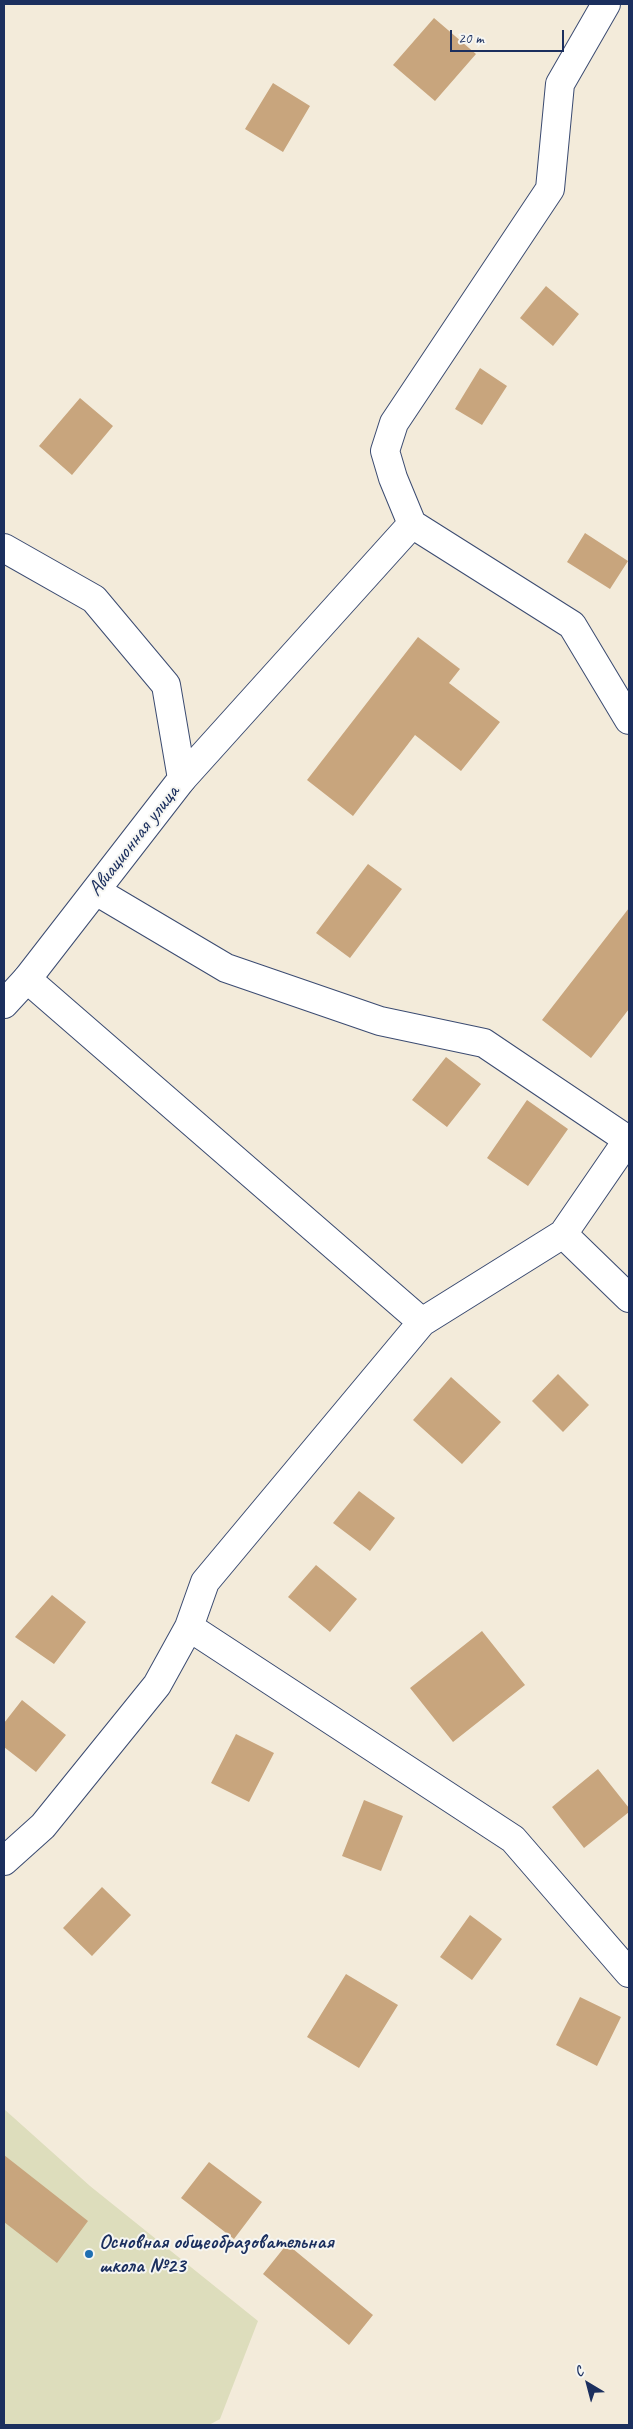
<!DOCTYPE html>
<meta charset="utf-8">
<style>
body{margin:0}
#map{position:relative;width:633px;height:2429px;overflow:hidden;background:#f3ebda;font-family:Caveat,sans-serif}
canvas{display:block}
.frame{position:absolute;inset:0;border:5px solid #1b2f5e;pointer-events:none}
.north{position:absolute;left:563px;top:2359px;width:50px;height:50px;-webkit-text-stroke:4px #f6f6f2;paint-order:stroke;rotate:323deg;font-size:14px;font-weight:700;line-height:20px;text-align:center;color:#1b2f5e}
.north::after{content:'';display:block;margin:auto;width:18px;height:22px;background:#1b2f5e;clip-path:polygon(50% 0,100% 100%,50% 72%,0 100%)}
.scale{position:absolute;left:450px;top:30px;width:114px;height:22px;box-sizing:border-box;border:2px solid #1b2f5e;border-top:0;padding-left:6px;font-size:15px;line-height:18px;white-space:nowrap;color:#1b2f5e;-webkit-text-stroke:4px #f6f6f2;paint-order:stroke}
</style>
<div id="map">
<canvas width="633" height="2429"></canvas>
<div class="frame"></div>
<div class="north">С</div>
<div class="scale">20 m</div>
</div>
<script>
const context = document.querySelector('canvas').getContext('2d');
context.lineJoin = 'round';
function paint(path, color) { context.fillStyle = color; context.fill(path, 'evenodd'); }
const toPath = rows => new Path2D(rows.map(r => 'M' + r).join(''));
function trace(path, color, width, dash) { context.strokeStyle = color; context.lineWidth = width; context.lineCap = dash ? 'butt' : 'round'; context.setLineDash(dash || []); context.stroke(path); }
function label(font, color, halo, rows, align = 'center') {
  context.font = font + ' Caveat,sans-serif'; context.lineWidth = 4; context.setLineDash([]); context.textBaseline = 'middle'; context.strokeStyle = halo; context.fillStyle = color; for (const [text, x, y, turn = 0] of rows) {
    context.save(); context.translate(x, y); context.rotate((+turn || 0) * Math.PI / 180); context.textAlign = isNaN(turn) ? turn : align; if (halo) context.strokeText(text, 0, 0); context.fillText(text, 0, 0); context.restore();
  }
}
const built = toPath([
 [4,2109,90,2186,258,2321,220,2419,209,2425,4,2425]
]);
const building = toPath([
 [434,18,476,54,435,101,393,65],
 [273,83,310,106,283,152,245,129],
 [546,286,579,314,553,346,520,318],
 [480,368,507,386,482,425,455,409],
 [80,398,113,426,72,475,39,446],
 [585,533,628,561,610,589,567,562],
 [418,637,460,669,449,683,500,722,461,771,415,735,353,816,307,780],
 [368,864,402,889,350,958,316,933],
 [629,908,629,1009,591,1058,542,1020],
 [446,1057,481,1084,447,1127,412,1100],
 [527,1100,568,1129,528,1186,487,1158],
 [558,1374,589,1405,563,1432,532,1401],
 [451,1377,501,1422,462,1464,413,1420],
 [359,1491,395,1518,370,1551,333,1523],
 [316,1565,357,1599,330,1632,288,1597],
 [52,1595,86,1622,54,1664,15,1637],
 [482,1631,525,1685,453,1742,410,1688],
 [22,1700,66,1735,36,1772,4,1747,4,1723],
 [236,1734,274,1753,249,1802,211,1783],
 [598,1769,629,1808,629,1812,584,1848,552,1807],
 [364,1800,403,1816,381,1871,342,1856],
 [102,1887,131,1915,92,1956,63,1928],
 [470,1915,502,1939,472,1980,440,1957],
 [346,1974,398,2005,359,2068,307,2037],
 [580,1997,621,2017,597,2066,556,2045],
 [4,2155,88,2221,57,2263,4,2222],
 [209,2162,262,2202,234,2239,181,2198],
 [287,2244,373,2315,349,2345,263,2274]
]);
const street = toPath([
 [412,524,572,625,629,720],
 [182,779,412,524,393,478,385,451,394,423,550,189,560,84,606,4],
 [96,891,226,968,380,1021,484,1043,628,1140],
 [27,979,422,1322],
 [563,1234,629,1298],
 [189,1627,513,1839,629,1973],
 [4,1861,43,1826,157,1685,189,1627,205,1582,422,1322,563,1234,629,1138]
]);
const secondary = toPath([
 [4,548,94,599,166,685,182,779,27,979,4,1004]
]);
const markers = [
 [89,2254,5,"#1f6fb2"]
];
const streetNames = [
 ["Авиационная улица",134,841,-52]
];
const poiNames = [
 ["Основная общеобразовательная",99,2242],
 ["школа №23",99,2266]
];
paint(built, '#ddddbc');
paint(building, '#c8a57d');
trace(street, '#3b4b71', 30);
trace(secondary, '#3b4b71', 30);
trace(street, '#fff', 28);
trace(secondary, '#fff', 28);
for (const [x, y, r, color] of markers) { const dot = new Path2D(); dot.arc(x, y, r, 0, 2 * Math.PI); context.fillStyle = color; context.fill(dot); trace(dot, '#f6f6f2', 2); }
label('21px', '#1b2f5e', '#f6f6f2', streetNames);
label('bold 21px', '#1b2f5e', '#f6f6f2', poiNames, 'left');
</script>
